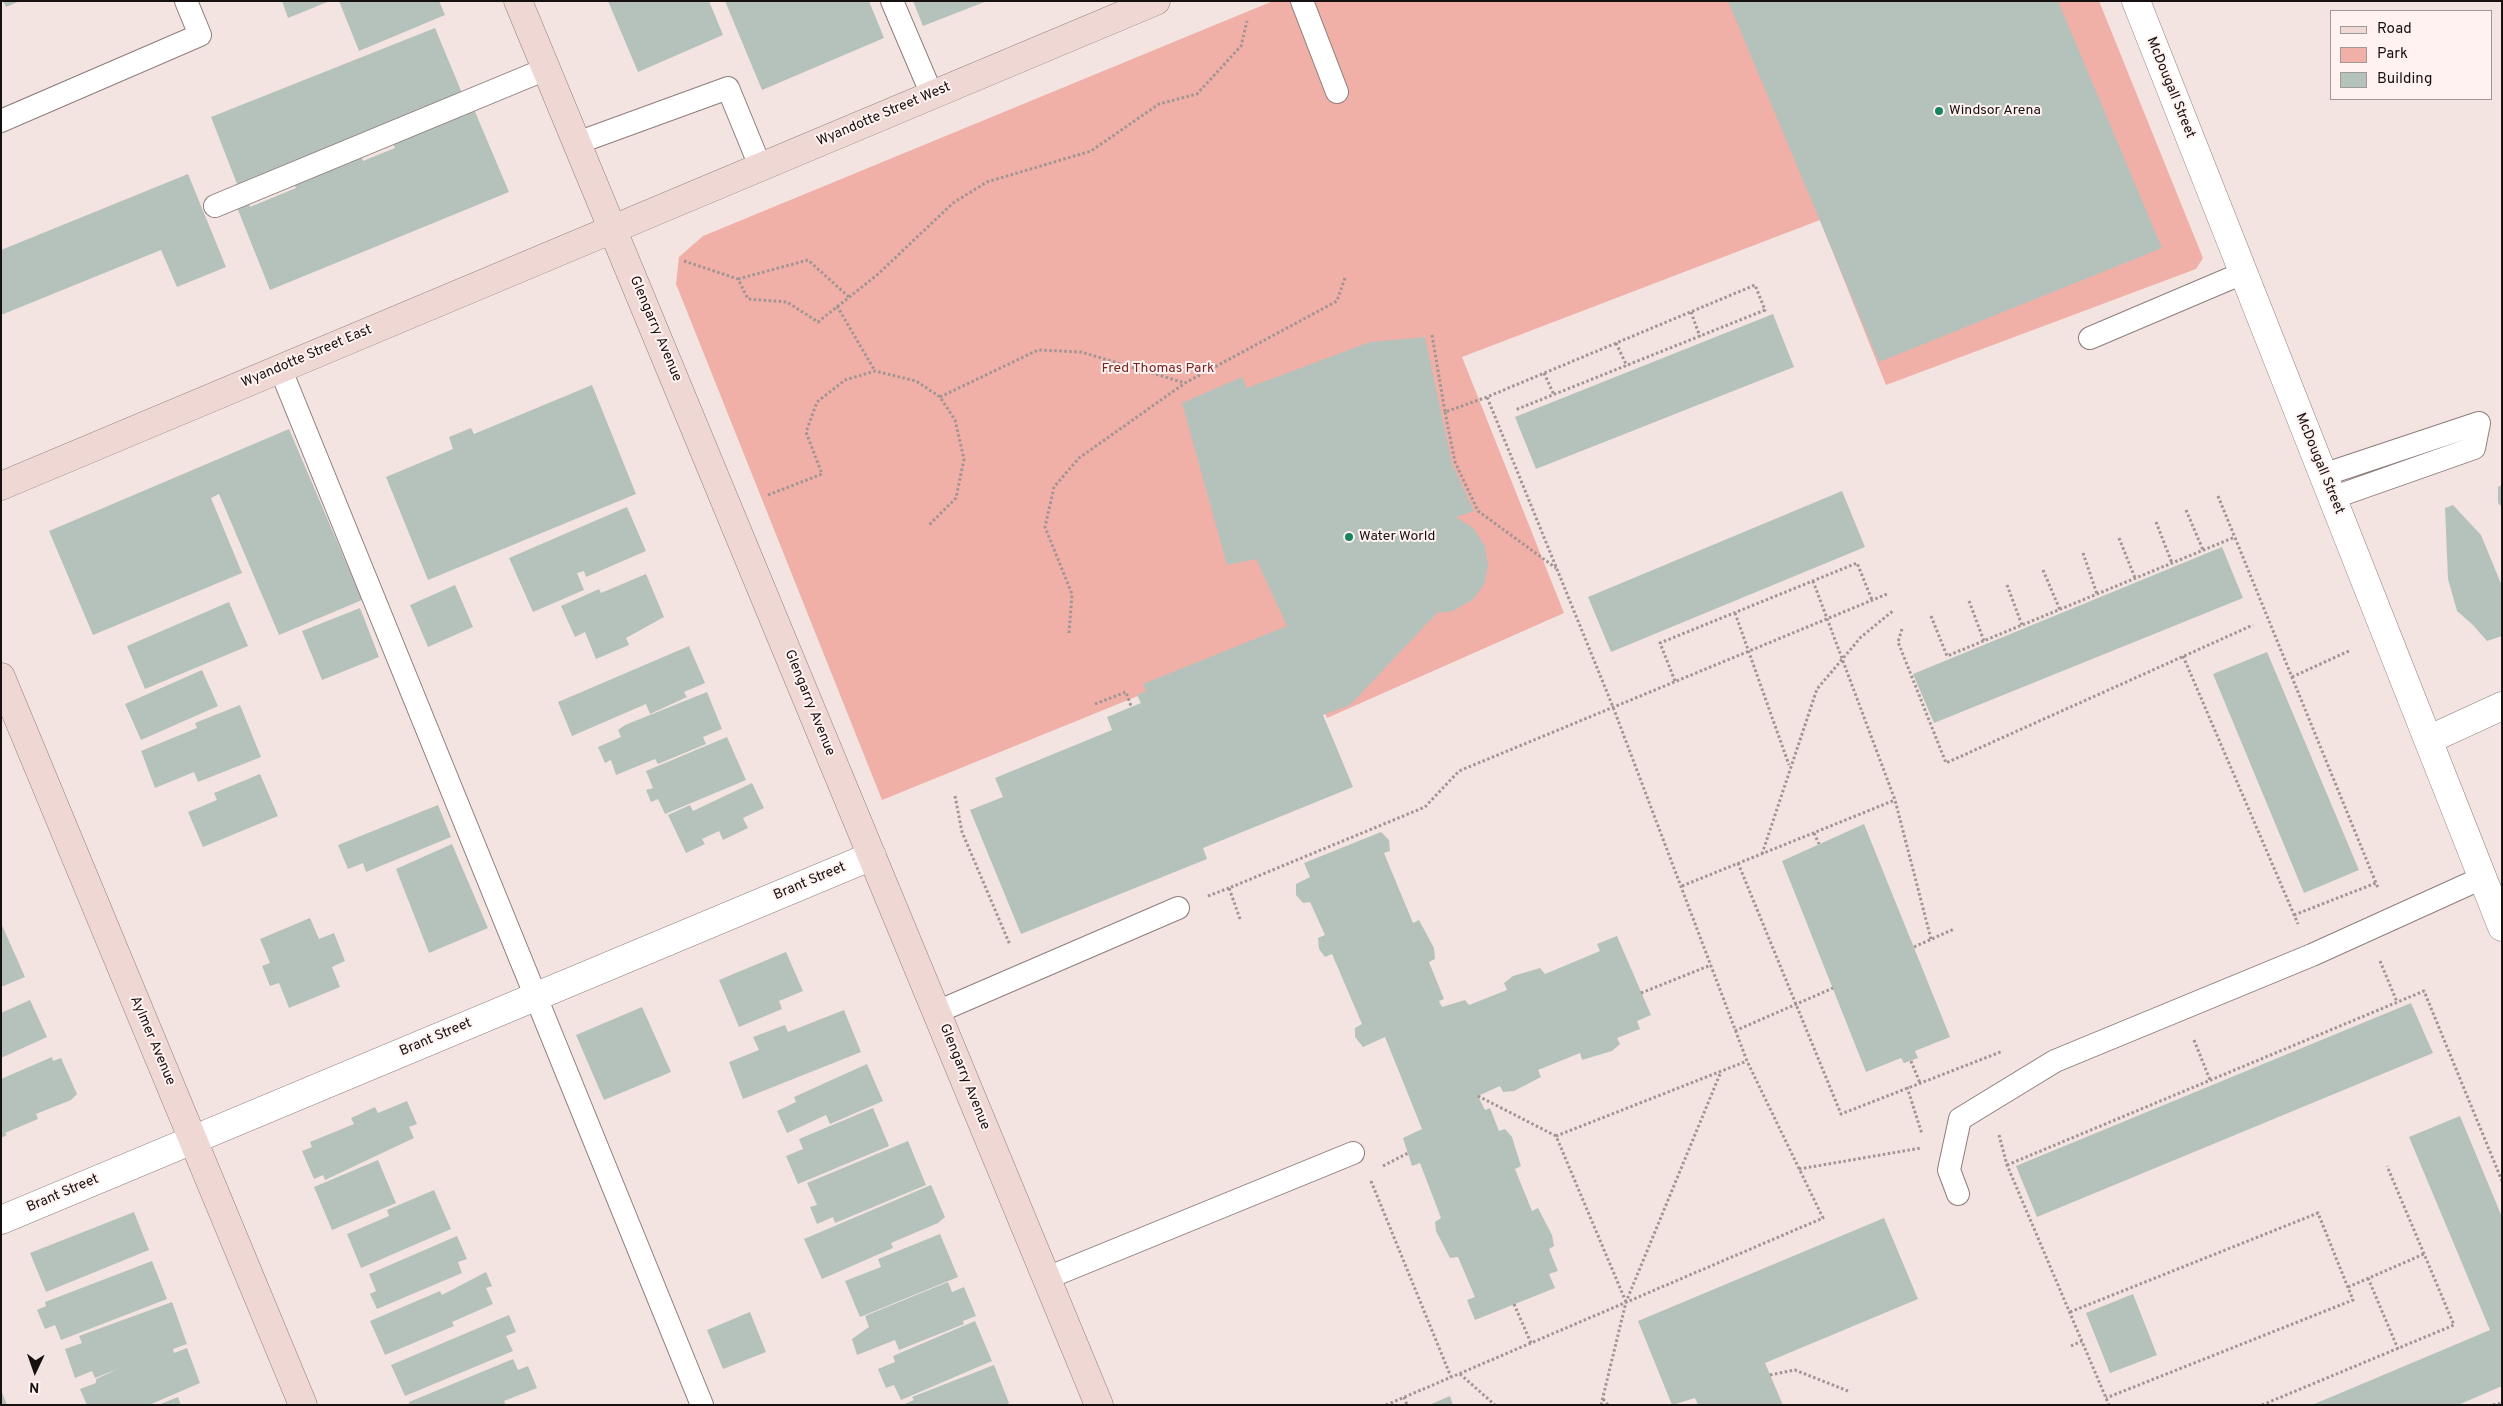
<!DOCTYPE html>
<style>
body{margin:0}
#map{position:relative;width:2503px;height:1406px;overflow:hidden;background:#f4e4e1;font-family:Overpass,sans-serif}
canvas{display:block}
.frame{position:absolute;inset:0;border:2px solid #161010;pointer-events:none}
.legend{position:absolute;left:2330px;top:10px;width:162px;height:90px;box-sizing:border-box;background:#fff2f0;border:1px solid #a29896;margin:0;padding:6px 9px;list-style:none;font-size:15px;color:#161010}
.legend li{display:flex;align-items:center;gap:10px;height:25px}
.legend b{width:25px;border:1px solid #a29896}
.north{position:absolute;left:10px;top:1346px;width:50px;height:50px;-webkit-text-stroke:4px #fff2f0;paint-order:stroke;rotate:183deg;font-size:14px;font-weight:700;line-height:20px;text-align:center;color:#161010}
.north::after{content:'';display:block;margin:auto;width:18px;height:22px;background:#161010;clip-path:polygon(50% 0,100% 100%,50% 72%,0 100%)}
</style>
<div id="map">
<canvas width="2503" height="1406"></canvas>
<div class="frame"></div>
<ul class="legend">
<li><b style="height:6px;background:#efd7d4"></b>Road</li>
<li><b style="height:14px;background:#f0b0a8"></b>Park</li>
<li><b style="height:14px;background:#b4c2bb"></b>Building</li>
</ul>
<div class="north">N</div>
</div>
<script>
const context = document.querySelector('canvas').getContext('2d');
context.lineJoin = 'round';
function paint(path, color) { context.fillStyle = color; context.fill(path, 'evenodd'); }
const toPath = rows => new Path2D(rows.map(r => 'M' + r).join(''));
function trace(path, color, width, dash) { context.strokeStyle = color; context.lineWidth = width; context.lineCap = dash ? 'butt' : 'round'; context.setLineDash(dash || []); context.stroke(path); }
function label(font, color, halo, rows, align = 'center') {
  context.font = font + ' Overpass,sans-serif'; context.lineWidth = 4; context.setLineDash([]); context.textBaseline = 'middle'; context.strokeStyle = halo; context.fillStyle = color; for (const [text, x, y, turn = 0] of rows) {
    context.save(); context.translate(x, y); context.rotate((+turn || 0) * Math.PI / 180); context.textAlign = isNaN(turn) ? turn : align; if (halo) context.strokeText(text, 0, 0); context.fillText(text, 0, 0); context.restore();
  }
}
const green = toPath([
 [1273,1,2099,1,2203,258,2196,269,1886,385,1820,220,1462,357,1564,613,1327,718,1293,633,882,800,676,284,679,257,703,236]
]);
const building = toPath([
 [3,1,20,1,6,7],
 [282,1,330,1,288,18],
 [339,1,439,1,445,15,359,51],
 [608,1,709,1,723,35,638,72],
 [725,1,869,1,884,38,762,90],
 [913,1,987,1,923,26],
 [1728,1,2058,1,2162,248,1879,362],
 [435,28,462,93,237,184,211,117],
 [473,107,509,192,270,290,236,205,248,200,250,207,296,188,292,180,360,152,363,161,395,148,391,140],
 [188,174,226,267,177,287,161,250,1,315,1,250],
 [1773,314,1794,367,1536,469,1515,417],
 [1425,337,1452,463,1474,511,1456,517,1473,528,1485,546,1488,566,1484,585,1472,600,1453,611,1437,613,1350,705,1323,715,1353,787,1203,848,1207,859,1021,934,970,810,1003,797,995,778,1112,730,1107,717,1141,703,1137,695,1146,691,1143,684,1287,626,1256,559,1227,565,1182,403,1242,377,1247,388,1370,342],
 [592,385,636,494,428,580,386,477,453,449,449,437,471,428,474,434],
 [289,429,362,600,279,635,219,494,211,498,242,573,93,635,49,531],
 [2502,485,2502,507,2498,503,2498,487],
 [1842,491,1865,547,1611,652,1588,597],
 [2453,505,2481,535,2502,586,2502,636,2487,641,2473,625,2457,611,2448,579,2445,508],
 [627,507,646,551,586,577,584,571,577,573,584,590,533,612,509,558],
 [2222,547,2243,598,1934,723,1913,674],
 [646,574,664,617,626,638,629,645,596,659,585,632,575,637,561,606,599,589,601,593],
 [455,585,473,627,428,647,410,605],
 [229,602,248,646,145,689,127,646],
 [360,608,379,657,322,680,302,631],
 [689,646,705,683,684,692,687,697,650,714,646,704,572,736,558,702],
 [2267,652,2359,870,2304,893,2213,674],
 [202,670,218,706,141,740,125,704],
 [707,692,722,729,703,737,706,744,658,764,655,759,616,775,611,760,605,763,598,747,621,737,618,730,625,725],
 [240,705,261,757,198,782,194,772,155,788,141,751,197,728,195,723],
 [727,737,746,780,665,814,658,799,651,802,646,790,653,788,646,771],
 [260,774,278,816,203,847,188,812,217,800,214,793],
 [752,783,764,808,743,818,748,828,723,840,719,831,702,839,705,844,686,853,668,815,690,805,693,811],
 [438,805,451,837,366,872,363,863,348,869,338,845],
 [1864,824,1950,1037,1915,1051,1918,1058,1904,1063,1901,1058,1866,1072,1782,861],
 [1381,832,1389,840,1390,851,1384,853,1413,923,1419,920,1434,948,1435,959,1429,962,1444,999,1439,1001,1442,1007,1465,1000,1469,1005,1507,990,1504,983,1513,976,1540,968,1545,974,1600,951,1597,944,1617,936,1651,1015,1637,1021,1640,1029,1617,1038,1620,1044,1612,1051,1582,1060,1580,1053,1538,1070,1541,1077,1514,1091,1503,1092,1500,1086,1478,1096,1485,1110,1490,1108,1499,1131,1505,1129,1512,1137,1521,1166,1515,1169,1532,1211,1538,1208,1552,1235,1554,1246,1549,1249,1558,1271,1549,1274,1555,1288,1475,1320,1467,1300,1475,1297,1458,1257,1450,1258,1436,1231,1435,1222,1441,1218,1420,1163,1412,1166,1403,1138,1422,1129,1385,1037,1363,1047,1355,1037,1355,1028,1362,1024,1332,954,1325,957,1319,949,1318,938,1325,935,1310,902,1303,903,1296,895,1296,884,1310,877,1304,863],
 [452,844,488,928,429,953,396,869],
 [310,918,319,939,334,933,345,961,332,967,340,987,289,1008,279,983,270,986,262,966,270,963,260,939],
 [1,923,25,977,1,987],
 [786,952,803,991,779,1001,782,1009,739,1027,719,980],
 [30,1000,47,1037,1,1058,1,1013],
 [2411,1003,2433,1053,2037,1217,2016,1166],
 [642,1007,671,1072,604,1100,576,1035],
 [844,1010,861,1052,743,1099,729,1062,759,1050,753,1037,785,1025,788,1032],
 [52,1057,53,1061,61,1058,77,1094,71,1100,36,1114,38,1119,5,1133,7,1135,1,1138,1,1079],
 [867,1064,883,1101,830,1124,826,1115,787,1133,777,1111,796,1102,794,1097],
 [407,1101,417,1124,409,1127,414,1138,325,1180,323,1175,314,1179,302,1151,312,1147,310,1142,354,1124,351,1118,375,1107,378,1113],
 [873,1108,889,1146,798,1184,786,1156,803,1149,799,1139],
 [2460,1116,2502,1217,2502,1386,2458,1405,2312,1405,2490,1330,2409,1137],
 [908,1141,926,1185,835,1223,833,1217,817,1224,810,1207,817,1205,807,1183],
 [378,1160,396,1203,332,1230,314,1187],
 [931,1185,945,1217,938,1223,891,1243,893,1248,822,1279,804,1239],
 [434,1190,451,1229,361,1268,347,1234,389,1216,387,1210],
 [134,1212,149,1250,46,1292,30,1253],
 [1884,1218,1918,1299,1765,1363,1783,1405,1698,1405,1695,1398,1672,1405,1638,1321],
 [940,1234,958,1277,860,1317,845,1281,881,1267,878,1259],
 [457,1236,467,1259,458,1262,462,1273,377,1309,370,1294,376,1291,369,1274],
 [152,1261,167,1299,61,1340,55,1325,45,1329,37,1310,46,1306,45,1302],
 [486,1272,492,1286,486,1288,493,1304,452,1322,454,1326,385,1355,370,1321,440,1291,442,1295],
 [948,1282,952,1292,964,1287,976,1316,963,1321,964,1324,899,1350,895,1340,857,1355,852,1339,869,1327,865,1316],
 [2133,1294,2157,1355,2110,1373,2086,1313],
 [172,1302,187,1344,173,1349,174,1353,187,1348,200,1383,149,1405,87,1405,80,1389,96,1383,96,1379,120,1368,95,1378,92,1371,75,1378,65,1349,82,1343,79,1336],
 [750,1312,766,1352,723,1369,707,1330],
 [509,1315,516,1332,506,1336,513,1351,405,1396,391,1365],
 [975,1321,992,1361,901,1400,894,1385,886,1388,878,1369,895,1362,893,1356],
 [513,1359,518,1370,528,1366,537,1388,504,1401,506,1405,409,1405,409,1402],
 [994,1365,1009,1403,1005,1405,902,1405,914,1400,912,1397],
 [1,1390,7,1405,1,1405],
 [1450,1396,1453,1405,1429,1405],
 [178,1397,181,1405,158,1405]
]);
const path = toPath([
 [684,261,738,279,748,299,787,302,818,322,877,275,953,203,987,182,1091,151,1159,104,1197,94,1241,46,1247,21],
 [738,279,808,260,849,297],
 [837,306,875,371],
 [1691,312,1700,337],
 [1432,335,1445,412,1487,397,1755,285,1765,310,1515,410],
 [1616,343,1627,366],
 [1544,373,1554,395],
 [940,397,1038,350,1081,352,1185,383],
 [1445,412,1455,462,1478,511,1556,568],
 [768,495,822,474,806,432,817,402,845,380,875,371,916,381,940,397,955,420,964,459,956,498,929,525],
 [2218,496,2378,888],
 [2186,510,2203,550],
 [2156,522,2172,563],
 [2119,538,2135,578],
 [2083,553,2097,594],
 [2043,570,2060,610],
 [1813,581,1895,800,1931,939],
 [2007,585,2022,625],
 [1969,601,1984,641],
 [1735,613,1789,765],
 [1931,616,1947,656,2235,537],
 [1902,629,1898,642,1946,763,2253,625],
 [1069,633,1072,594,1045,527,1054,487,1079,458,1185,383,1337,301,1345,278],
 [2183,656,2298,924],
 [2292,677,2351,650],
 [1675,681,1660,643,1857,563,1872,600],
 [1095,704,1126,692,1131,706],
 [955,796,962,832,1010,945],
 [1814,833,1819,844],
 [1762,854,1817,689,1861,637,1894,610],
 [1738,863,1841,1114,2003,1051],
 [1682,886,1895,800],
 [1208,896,1229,888],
 [2294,915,2376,883],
 [1240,919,1229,888,1425,807,1459,771,1887,594],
 [1914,947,1954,929],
 [2380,961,2397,1002],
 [1641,993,1711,965],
 [1735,1031,1833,988],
 [2194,1040,2210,1080],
 [1911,1061,1920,1083],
 [1907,1087,1922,1134],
 [1478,1096,1556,1136],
 [1999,1135,2007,1165,2109,1405],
 [2007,1165,2424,991,2502,1181],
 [1383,1166,1408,1153],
 [1799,1169,1921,1148],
 [1371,1181,1451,1377],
 [2368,1278,2398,1349],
 [2348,1287,2424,1254],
 [1626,1302,1556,1136,1747,1061],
 [1514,1304,1531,1343],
 [2070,1312,2318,1213,2353,1300,2106,1398],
 [2071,1346,2082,1341],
 [1460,1374,1495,1405],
 [1770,1375,1795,1370,1848,1391],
 [1404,1397,1407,1405],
 [1603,1399,1608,1405],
 [1386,1405,1823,1218,1747,1061,1613,707,1487,397],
 [1601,1405,1626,1302,1720,1074],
 [2262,1405,2454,1325,2387,1166],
 [2493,1405,2502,1403]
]);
const service = toPath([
 [892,1,932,95],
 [1302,1,1337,92],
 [1,121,200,35,186,1],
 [577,143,728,88,760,166],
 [215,206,546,69],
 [2090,338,2243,273],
 [280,368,702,1405],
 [2323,475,2479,423,2474,448,2332,498],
 [937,1012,1178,908],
 [1958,1194,1949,1170,1960,1119,2055,1061,2312,955,2482,878],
 [1047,1278,1353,1153]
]);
const minor = toPath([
 [1,1220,872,856]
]);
const tertiary = toPath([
 [2136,1,2502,927],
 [2428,740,2502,706]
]);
const secondary = toPath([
 [518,1,1099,1405],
 [1,486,1156,1],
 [1,677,303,1405]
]);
const markers = [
 [1939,111,5,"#168461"],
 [1349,537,5,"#168461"]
];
const streetNames = [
 ["McDougall Street",2170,88,68],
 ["Wyandotte Street West",884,115,-23],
 ["Glengarry Avenue",655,329,67],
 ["Wyandotte Street East",307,357,-23],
 ["McDougall Street",2319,464,68],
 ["Glengarry Avenue",809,703,68],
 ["Brant Street",810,882,-23],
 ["Brant Street",436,1038,-23],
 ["Aylmer Avenue",152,1041,67],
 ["Glengarry Avenue",964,1077,68],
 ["Brant Street",63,1194,-23]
];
const poiNames = [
 ["Windsor Arena",1949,111],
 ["Water World",1359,537]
];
const parkNames = [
 ["Fred Thomas Park",1158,369]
];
paint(green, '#f0b0a8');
paint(building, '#b4c2bb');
trace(service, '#8d7e7c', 24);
trace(minor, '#8d7e7c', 29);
trace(tertiary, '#8d7e7c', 29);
trace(secondary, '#8d7e7c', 29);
trace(path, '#a19593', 3, [2.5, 2.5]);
trace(service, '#fff', 22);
trace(minor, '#fff', 28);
trace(tertiary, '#fff', 28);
trace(secondary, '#efd7d4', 28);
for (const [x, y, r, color] of markers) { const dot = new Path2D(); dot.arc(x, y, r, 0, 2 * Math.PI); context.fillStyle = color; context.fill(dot); trace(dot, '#fff2f0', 2); }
label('14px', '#161010', '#fff2f0', streetNames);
label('14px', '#161010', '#fff2f0', poiNames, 'left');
label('14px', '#75241f', '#fff2f0', parkNames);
</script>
